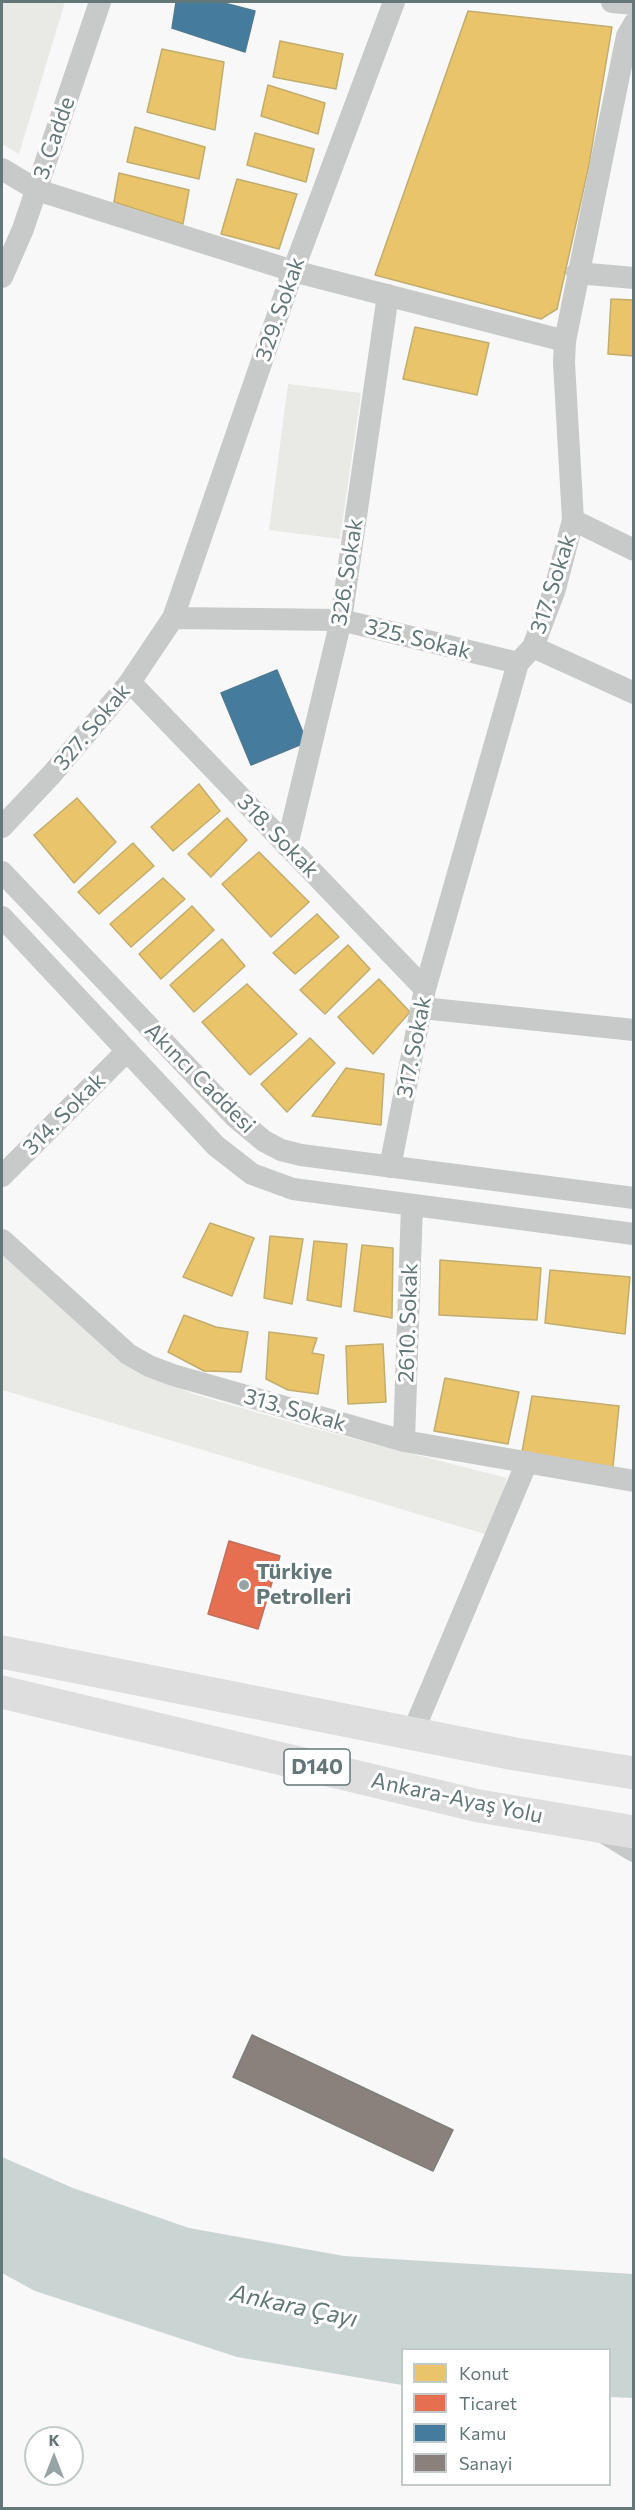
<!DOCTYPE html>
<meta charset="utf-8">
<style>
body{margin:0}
#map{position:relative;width:635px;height:2510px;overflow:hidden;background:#f8f8f8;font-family:Commissioner,sans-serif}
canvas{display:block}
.frame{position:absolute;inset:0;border:3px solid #637778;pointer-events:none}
.legend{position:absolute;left:401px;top:2348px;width:210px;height:138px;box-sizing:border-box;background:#fff;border:2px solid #c1c9c9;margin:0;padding:8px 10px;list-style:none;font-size:18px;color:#637778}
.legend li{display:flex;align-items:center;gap:12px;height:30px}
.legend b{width:30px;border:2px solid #c1c9c9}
.north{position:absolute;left:24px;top:2426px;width:60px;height:60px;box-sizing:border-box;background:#fff;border:2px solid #c1c9c9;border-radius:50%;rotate:0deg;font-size:16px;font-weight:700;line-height:24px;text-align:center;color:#637778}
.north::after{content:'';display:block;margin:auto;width:21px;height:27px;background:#97a4a5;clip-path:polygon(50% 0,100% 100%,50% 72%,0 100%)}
</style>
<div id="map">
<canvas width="635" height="2510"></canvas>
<div class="frame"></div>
<ul class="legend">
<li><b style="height:16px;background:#e9c46a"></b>Konut</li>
<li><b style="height:16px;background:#e76f51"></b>Ticaret</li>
<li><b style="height:16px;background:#457b9d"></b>Kamu</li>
<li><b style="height:16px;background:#8a817c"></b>Sanayi</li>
</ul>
<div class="north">K</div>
</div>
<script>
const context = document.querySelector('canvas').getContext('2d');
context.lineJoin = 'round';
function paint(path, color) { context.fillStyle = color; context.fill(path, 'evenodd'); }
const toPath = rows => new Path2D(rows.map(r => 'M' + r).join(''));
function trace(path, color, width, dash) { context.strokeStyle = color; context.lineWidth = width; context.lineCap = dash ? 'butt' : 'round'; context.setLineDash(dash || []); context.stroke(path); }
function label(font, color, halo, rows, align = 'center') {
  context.font = font + ' Commissioner,sans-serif'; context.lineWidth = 6; context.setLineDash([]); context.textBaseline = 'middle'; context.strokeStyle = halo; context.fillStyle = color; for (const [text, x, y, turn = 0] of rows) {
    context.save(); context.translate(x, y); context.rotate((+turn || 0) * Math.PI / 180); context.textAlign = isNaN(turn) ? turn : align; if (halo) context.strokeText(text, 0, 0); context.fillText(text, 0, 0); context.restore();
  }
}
const green = toPath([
 [2,2,65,2,19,154,2,144],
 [288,384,361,393,340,539,269,530],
 [2,1252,16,1263,119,1361,193,1394,304,1426,507,1478,488,1535,2,1390]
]);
const water = toPath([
 [2,2157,73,2188,189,2228,344,2256,633,2274,633,2398,610,2397,610,2350,402,2350,402,2385,237,2357,35,2291,2,2273]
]);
const homes = toPath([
 [468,11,612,27,589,165,557,309,541,319,375,275,468,11],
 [280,41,343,54,336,89,273,77,280,41],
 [162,49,224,62,215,130,147,112,162,49],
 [268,85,325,103,318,134,261,116,268,85],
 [135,127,205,147,199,179,127,162,135,127],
 [255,133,314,149,306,182,247,165,255,133],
 [119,173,189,190,183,224,114,202,119,173],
 [237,179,297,194,279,249,221,234,237,179],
 [611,299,634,300,634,356,608,354,611,299],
 [415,327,489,343,477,395,403,379,415,327],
 [199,784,220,811,173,851,151,827,199,784],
 [77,798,116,842,74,883,34,835,77,798],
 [227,818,247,840,211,877,188,854,227,818],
 [133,843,154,866,99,914,78,892,133,843],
 [259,852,309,902,271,937,222,884,259,852],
 [163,878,185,899,131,947,110,924,163,878],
 [192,906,214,930,161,979,139,954,192,906],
 [317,914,339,937,295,974,273,953,317,914],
 [222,939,245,966,194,1012,170,985,222,939],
 [348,945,370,969,325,1014,300,990,348,945],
 [379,979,410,1012,373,1054,338,1017,379,979],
 [247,984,297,1034,250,1075,202,1022,247,984],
 [310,1038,335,1063,287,1112,261,1084,310,1038],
 [346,1068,384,1074,381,1125,312,1116,346,1068],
 [210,1223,254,1238,232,1296,183,1277,210,1223],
 [270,1236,303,1239,292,1304,264,1298,270,1236],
 [314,1241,347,1244,341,1307,307,1300,314,1241],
 [362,1245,393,1248,392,1318,354,1311,362,1245],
 [440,1260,541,1268,537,1320,439,1315,440,1260],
 [550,1270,630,1277,625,1334,545,1323,550,1270],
 [184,1315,216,1327,248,1332,241,1372,204,1371,168,1352,184,1315],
 [269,1332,317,1338,312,1353,324,1355,318,1394,288,1390,266,1379,269,1332],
 [383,1344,386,1402,348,1404,346,1346,383,1344],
 [445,1378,519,1392,508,1444,434,1431,445,1378],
 [532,1396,619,1406,613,1467,522,1452,532,1396]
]);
const shops = toPath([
 [229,1541,280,1556,258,1629,208,1614,229,1541]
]);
const public = toPath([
 [176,2,220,2,255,11,245,52,172,28,176,2],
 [277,670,307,742,251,765,221,693,277,670]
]);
const industry = toPath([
 [252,2035,453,2130,433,2171,233,2077,252,2035]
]);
const minor = toPath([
 [612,2,634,4],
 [2,169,37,190,293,271,565,341],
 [577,273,634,278],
 [2,277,23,229,100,2],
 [573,520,634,550],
 [173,618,341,620,518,663],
 [533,647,634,693],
 [130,682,425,989],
 [2,827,52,774,130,682,173,618,293,271,394,2],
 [287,846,341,620,388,295],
 [2,872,235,1117,264,1141,281,1150,301,1155,634,1198],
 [2,917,216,1146,252,1174,293,1189,634,1234],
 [422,1008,634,1030],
 [390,1167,425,989,518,663,533,647,555,589,573,520,564,363,565,341,627,36,634,24],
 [2,1176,127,1051],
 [2,1240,128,1354,149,1366,173,1375,404,1441,634,1481],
 [404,1441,412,1205],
 [412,1734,527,1462],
 [603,1832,634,1851]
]);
const highway = toPath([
 [2,1652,515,1754,634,1773],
 [2,1692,479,1806,634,1832]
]);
const markers = [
 [244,1585,6,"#97a4a5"]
];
const shields = [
 [317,1767,66]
];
const shieldNames = [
 ["D140",317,1767]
];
const streetNames = [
 ["3. Cadde",54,138,-71],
 ["329. Sokak",280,309,-71],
 ["326. Sokak",347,572,-81],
 ["317. Sokak",553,584,-72],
 ["325. Sokak",418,639,14],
 ["327. Sokak",92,727,-50],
 ["318. Sokak",278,836,46],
 ["317. Sokak",414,1047,-79],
 ["Akıncı Caddesi",200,1078,45],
 ["314. Sokak",64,1114,-45],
 ["2610. Sokak",408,1323,-88],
 ["313. Sokak",295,1410,16],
 ["Ankara-Ayaş Yolu",457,1798,12]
];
const poiNames = [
 ["Türkiye",256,1572],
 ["Petrolleri",256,1597]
];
const waterNames = [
 ["Ankara Çayı",294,2306,12]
];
paint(green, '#e9e9e6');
paint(water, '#cad4d2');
paint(homes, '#e9c46a');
trace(homes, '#c1ad6e', 1.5);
paint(shops, '#e76f51');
trace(shops, '#bf715d', 1.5);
paint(public, '#457b9d');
trace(public, '#4e7a92', 1.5);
paint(industry, '#8a817c');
trace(industry, '#7e7e7b', 1.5);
trace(minor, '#c8c9c9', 22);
trace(highway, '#dedede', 33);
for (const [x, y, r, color] of markers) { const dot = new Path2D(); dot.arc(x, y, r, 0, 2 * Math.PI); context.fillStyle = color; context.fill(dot); trace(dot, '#fff', 2); }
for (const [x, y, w] of shields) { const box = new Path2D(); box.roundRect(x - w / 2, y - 18, w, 36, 4.5); context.fillStyle = '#fff'; context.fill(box); trace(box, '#637778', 1.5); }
label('bold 21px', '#637778', null, shieldNames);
label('22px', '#637778', '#fff', streetNames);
label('bold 22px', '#637778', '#fff', poiNames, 'left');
label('italic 24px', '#627876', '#fff', waterNames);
</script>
